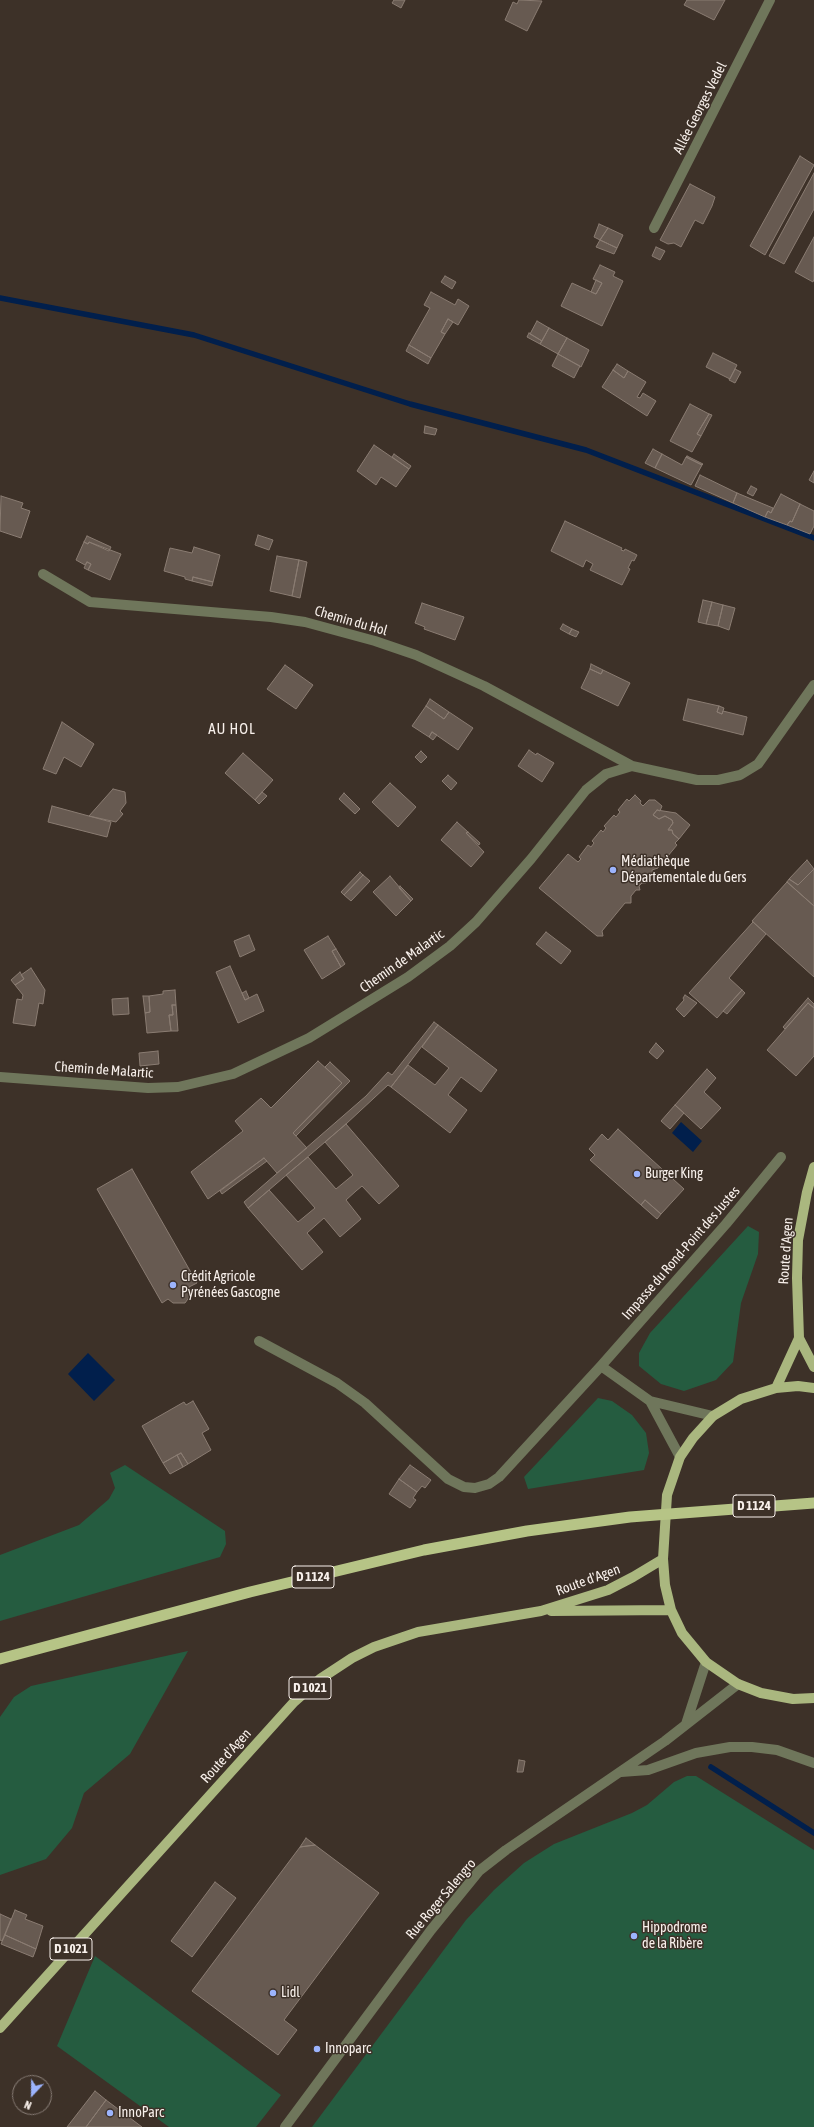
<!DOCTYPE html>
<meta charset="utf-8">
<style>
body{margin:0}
#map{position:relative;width:814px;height:2127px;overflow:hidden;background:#3d3128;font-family:"Asap Condensed",sans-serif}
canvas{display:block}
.north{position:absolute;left:12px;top:2075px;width:40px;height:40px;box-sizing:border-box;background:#3d3128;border:1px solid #887d76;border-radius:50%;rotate:202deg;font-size:11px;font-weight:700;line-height:16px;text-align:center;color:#f8f0eb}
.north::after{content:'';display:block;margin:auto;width:14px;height:18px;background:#9cb4fd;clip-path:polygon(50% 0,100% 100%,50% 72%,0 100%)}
</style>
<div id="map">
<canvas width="814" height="2127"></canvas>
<div class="north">N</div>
</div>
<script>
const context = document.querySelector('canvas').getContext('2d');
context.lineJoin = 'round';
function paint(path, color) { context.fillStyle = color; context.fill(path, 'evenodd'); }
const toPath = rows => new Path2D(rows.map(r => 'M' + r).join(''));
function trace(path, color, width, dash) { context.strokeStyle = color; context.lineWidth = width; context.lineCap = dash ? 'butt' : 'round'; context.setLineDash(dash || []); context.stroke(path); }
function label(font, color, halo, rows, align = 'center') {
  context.font = font + ' "Asap Condensed",sans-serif'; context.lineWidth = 3; context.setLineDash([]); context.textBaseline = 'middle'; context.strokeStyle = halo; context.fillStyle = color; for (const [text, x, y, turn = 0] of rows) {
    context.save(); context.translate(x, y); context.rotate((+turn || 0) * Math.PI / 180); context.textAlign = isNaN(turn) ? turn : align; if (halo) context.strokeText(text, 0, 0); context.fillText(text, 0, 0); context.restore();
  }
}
const green = toPath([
 [748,1226,759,1232,758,1254,741,1303,733,1362,716,1380,684,1391,661,1384,639,1366,639,1353,650,1333],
 [598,1398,612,1401,632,1415,646,1433,649,1453,644,1470,528,1489,524,1477],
 [125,1465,225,1531,226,1544,220,1557,0,1621,0,1555,79,1525,109,1499,115,1488,110,1473],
 [188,1651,130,1754,84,1793,72,1828,46,1859,0,1875,0,1717,14,1697,31,1686],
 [687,1776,696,1776,814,1850,814,2127,312,2127,466,1920,494,1890,524,1863,554,1844,632,1813,647,1805,674,1782],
 [95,1956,281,2095,256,2127,169,2127,57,2046]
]);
const water = toPath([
 [681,1122,702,1141,693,1152,672,1133],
 [88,1353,115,1380,94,1401,68,1374]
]);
const stream = toPath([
 [0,298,194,335,410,404,586,450,814,538],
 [711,1767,814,1833]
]);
const building = toPath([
 [394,0,405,0,401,8,392,3,394,0],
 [519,0,542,1,527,31,505,20,513,2,517,4,519,0],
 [687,0,725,0,714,20,684,5,687,0],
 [800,156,814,165,765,255,750,246,800,156],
 [814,173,814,209,784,264,769,256,814,173],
 [690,184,715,197,712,206,703,224,695,220,681,247,674,243,668,244,660,240,690,184],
 [599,224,608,228,600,240,594,237,599,224],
 [608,228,623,235,617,248,600,240,608,228],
 [814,237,814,279,813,282,795,272,814,237],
 [600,240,617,248,614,254,596,247,600,240],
 [656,247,665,251,660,260,652,256,656,247],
 [600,265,615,272,613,276,623,281,602,326,561,306,572,283,596,294,602,283,593,279,600,265],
 [445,276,456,282,452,289,441,282,445,276],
 [596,280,602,283,596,294,591,292,596,280],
 [431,292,455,305,458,299,469,306,458,325,448,319,441,332,445,334,431,358,409,345,430,308,424,305,431,292],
 [448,319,453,322,445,334,441,332,448,319],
 [537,321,549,328,542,341,530,334,537,321],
 [549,328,567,338,558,354,540,344,549,328],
 [529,333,542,341,540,344,527,337,529,333],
 [567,338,589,350,581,367,558,354,567,338],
 [409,345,431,358,428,364,406,351,409,345],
 [713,353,737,365,730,379,706,367,713,353],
 [558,354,580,366,574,378,552,366,558,354],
 [617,364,628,371,624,378,613,370,617,364],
 [735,369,741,372,735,383,729,380,735,369],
 [613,370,624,378,628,371,646,382,637,397,640,398,643,393,656,401,647,416,602,387,613,370],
 [690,404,709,414,697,434,701,436,692,452,670,441,690,404],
 [709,414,712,415,701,436,697,434,709,414],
 [425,426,437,429,435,435,424,433,425,426],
 [374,445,409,469,396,487,381,477,376,485,357,471,374,445],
 [653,449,662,454,655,468,645,463,653,449],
 [394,454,411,466,409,469,392,457,394,454],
 [662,454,682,465,686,457,702,465,691,485,655,468,662,454],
 [687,456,703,464,702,465,686,457,687,456],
 [814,471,814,483,809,480,814,471],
 [700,475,737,493,733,503,695,486,700,475],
 [751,486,757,489,753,496,747,493,751,486],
 [737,493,773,508,771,513,768,511,765,517,733,503,737,493],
 [781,494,800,504,792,522,790,521,787,525,765,517,768,511,771,513,781,494],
 [1,496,23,503,21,508,30,511,21,538,0,531,1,496],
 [800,504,814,511,814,526,810,534,787,525,790,521,792,522,800,504],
 [565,521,622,548,621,550,624,551,625,549,637,555,634,561,632,560,628,568,630,569,622,585,590,570,593,564,586,560,583,567,551,551,565,521],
 [258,535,273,540,269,550,255,545,258,535],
 [87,536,111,547,109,551,89,542,88,544,84,542,87,536],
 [84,542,88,544,89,542,121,554,110,580,88,570,91,564,87,562,85,565,76,560,84,542],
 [194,547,220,555,213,582,193,577,192,581,185,579,185,577,164,571,170,548,192,553,194,547],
 [277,556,299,560,292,596,270,591,277,556],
 [299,560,307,562,300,598,292,596,299,560],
 [87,562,91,564,88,570,84,568,87,562],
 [193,577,213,582,212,586,192,581,193,577],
 [703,600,712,602,706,624,698,622,703,600],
 [712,602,723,605,718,626,706,624,712,602],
 [422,603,464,617,455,640,424,629,425,627,415,623,422,603],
 [723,605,735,608,729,630,718,626,723,605],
 [563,624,572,629,569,634,560,629,563,624],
 [572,629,579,632,576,637,569,634,572,629],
 [591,664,603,670,601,674,590,669,591,664],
 [285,665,313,685,296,709,267,689,285,665],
 [590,669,601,674,603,670,630,683,618,706,581,688,590,669],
 [430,699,449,712,444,719,426,706,430,699],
 [688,699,719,706,717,712,722,714,723,711,747,717,743,735,683,720,688,699],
 [426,706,444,719,449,712,473,728,458,750,432,732,429,737,412,726,426,706],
 [719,706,724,708,722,714,717,712,719,706],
 [62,722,94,744,81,767,64,757,56,774,43,769,62,722],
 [432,732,437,735,433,740,429,737,432,732],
 [529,750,536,755,537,753,554,763,542,782,518,766,529,750],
 [421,751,427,757,421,763,415,757,421,751],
 [243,753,273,780,255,800,225,773,243,753],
 [448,775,457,783,451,790,442,781,448,775],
 [390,783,416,807,398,827,372,802,390,783],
 [113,789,125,792,126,803,120,811,123,814,116,822,89,816,113,789],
 [262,792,267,796,259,804,255,800,262,792],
 [344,793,360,809,355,814,339,799,344,793],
 [635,795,641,801,640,803,643,806,649,800,655,800,662,806,660,811,657,810,653,815,659,819,665,816,672,820,673,823,668,830,672,830,673,834,679,839,675,843,677,845,658,868,652,870,653,875,648,875,646,878,646,883,642,883,639,886,640,890,636,890,631,896,631,903,625,903,602,931,603,936,597,936,539,888,568,854,578,862,581,859,579,857,588,845,591,847,594,843,592,841,601,830,603,832,606,828,604,826,614,815,616,817,620,812,618,810,627,799,629,801,635,795],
 [52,806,111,822,107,837,48,822,52,806],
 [657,810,676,813,690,825,679,839,673,834,672,830,668,830,673,823,672,820,665,816,659,819,653,815,657,810],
 [457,822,468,832,466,833,484,852,471,867,441,840,457,822],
 [468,832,480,843,479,845,466,833,468,832],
 [807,860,814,869,798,885,789,879,807,860],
 [814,869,814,906,787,882,789,879,798,885,814,869],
 [360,872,363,875,344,895,341,892,360,872],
 [363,875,370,881,351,901,344,895,363,875],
 [390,876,411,901,396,916,373,892,390,876],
 [787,882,814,906,814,977,752,921,787,882],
 [400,886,413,899,411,901,399,888,400,886],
 [753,922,766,934,729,978,742,990,717,1018,689,993,753,922],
 [546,932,571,951,561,964,536,944,546,932],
 [249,935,255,950,240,957,234,941,249,935],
 [328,936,336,949,332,951,341,967,322,979,304,950,328,936],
 [336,949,345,964,341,967,332,951,336,949],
 [230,966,245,1000,257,994,264,1011,238,1023,216,972,230,966],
 [31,968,45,990,43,1004,39,1003,35,1026,13,1023,17,999,22,1000,23,995,15,985,24,979,21,975,31,968],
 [20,972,24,979,15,985,11,980,20,972],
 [175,990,176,1005,172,1005,173,1015,169,1015,171,1031,147,1033,145,1013,150,1012,149,996,163,994,163,991,175,990],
 [742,990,745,993,727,1014,723,1011,742,990],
 [246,991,249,998,245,1000,242,993,246,991],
 [685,995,697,1003,684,1017,676,1009,684,1000,683,998,685,995],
 [143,996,149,996,150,1012,145,1013,143,996],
 [128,998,129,1014,113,1015,112,999,128,998],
 [808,998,814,1004,814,1008,808,1003,785,1029,783,1027,808,998],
 [808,1003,814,1008,814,1056,796,1076,767,1050,808,1003],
 [172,1005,176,1005,178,1031,171,1031,169,1015,173,1015,172,1005],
 [434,1022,438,1025,391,1087,388,1085,346,1124,248,1208,244,1202,366,1096,388,1072,392,1075,434,1022],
 [438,1025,497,1070,481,1092,461,1077,448,1095,467,1110,450,1133,391,1087,408,1065,435,1085,449,1068,422,1047,438,1025],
 [656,1043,664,1051,657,1059,649,1052,656,1043],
 [158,1051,159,1064,140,1066,139,1053,158,1051],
 [318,1061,342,1083,293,1133,307,1148,277,1173,264,1158,208,1199,191,1172,243,1131,235,1121,261,1098,271,1108,318,1061],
 [330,1062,350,1081,296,1136,293,1133,342,1083,325,1067,330,1062],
 [707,1069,716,1078,704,1092,721,1108,701,1129,675,1105,707,1069],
 [675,1105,684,1113,670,1129,661,1121,675,1105],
 [346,1124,399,1186,379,1204,362,1186,356,1191,346,1200,361,1219,340,1237,324,1218,307,1233,323,1252,302,1270,248,1208,269,1190,298,1222,315,1208,286,1175,308,1157,336,1189,353,1175,325,1142,346,1124],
 [618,1129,684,1189,661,1214,645,1200,641,1205,590,1160,595,1155,589,1149,602,1134,608,1140,618,1129],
 [264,1158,267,1161,222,1194,220,1191,264,1158],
 [132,1169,197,1283,189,1287,190,1296,185,1303,173,1303,168,1299,162,1303,97,1189,132,1169],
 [645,1200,661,1214,657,1219,641,1205,645,1200],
 [193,1401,209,1429,202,1433,211,1450,188,1464,181,1453,163,1463,142,1426,184,1402,186,1405,193,1401],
 [181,1453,188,1464,183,1467,177,1455,181,1453],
 [177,1455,183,1467,170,1474,163,1463,177,1455],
 [410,1465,431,1480,425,1488,422,1486,417,1492,399,1479,410,1465],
 [399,1479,417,1492,413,1498,416,1500,410,1508,389,1494,399,1479],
 [519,1760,525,1761,523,1772,517,1772,519,1760],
 [306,1838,315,1845,300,1847,306,1838],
 [315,1845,379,1893,284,2020,297,2030,278,2055,192,1991,300,1847,315,1845],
 [215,1882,236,1898,192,1957,171,1941,215,1882],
 [15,1910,27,1915,25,1919,43,1926,36,1949,5,1935,15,1910],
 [0,1914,11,1919,2,1941,0,1940,0,1914],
 [5,1935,36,1949,33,1957,1,1944,5,1935],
 [95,2091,106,2100,86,2127,67,2127,95,2091],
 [106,2100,142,2127,86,2127,106,2100]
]);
const minor = toPath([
 [654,228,770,0],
 [43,574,90,602,271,617,305,622,375,641,416,655,484,686,632,766],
 [0,1077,148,1088,178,1087,233,1074,309,1038,408,977,450,946,476,922,531,859,586,790,606,774,632,766,697,780,718,780,740,775,758,764,814,685],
 [259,1341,337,1383,365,1403,448,1479,464,1487,475,1488,489,1484,499,1477,601,1366,726,1224,781,1157],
 [601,1366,650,1401,713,1416],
 [650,1401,680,1457],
 [686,1724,706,1662],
 [621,1772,648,1770,696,1753,730,1747,752,1747,777,1750,814,1763],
 [285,2127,431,1930,479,1871,506,1850,665,1741,738,1684]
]);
const primary = toPath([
 [799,1338,814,1367],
 [776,1388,799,1338,797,1278,798,1240,807,1192,814,1167],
 [814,1388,798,1386,776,1388,741,1399,713,1416,693,1438,680,1457,667,1495,663,1559,665,1585,671,1610,682,1633,706,1662,738,1684,761,1693,793,1699,814,1698],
 [551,1611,671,1610],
 [0,2028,294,1702,320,1679,352,1658,374,1647,418,1632,541,1611,608,1590,633,1577,663,1559]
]);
const trunk = toPath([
 [0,1659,250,1592,424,1550,527,1531,630,1517,814,1503]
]);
const markers = [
 [613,870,4,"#9cb4fd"],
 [637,1174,4,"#9cb4fd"],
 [173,1285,4,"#9cb4fd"],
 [634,1936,4,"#9cb4fd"],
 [273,1993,4,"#9cb4fd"],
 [317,2049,4,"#9cb4fd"],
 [110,2113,4,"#9cb4fd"]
];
const shields = [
 [754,1506,42],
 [313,1577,42],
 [310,1688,42],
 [71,1949,42]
];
const shieldNames = [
 ["D 1124",754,1506],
 ["D 1124",313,1577],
 ["D 1021",310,1688],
 ["D 1021",71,1949]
];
const streetNames = [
 ["Allée Georges Vedel",700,108,-63],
 ["Chemin du Hol",351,621,16],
 ["Chemin de Malartic",402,961,-35],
 ["Chemin de Malartic",104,1070,4],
 ["Route d'Agen",786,1251,-86],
 ["Impasse du Rond-Point des Justes",681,1253,-49],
 ["Route d'Agen",588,1580,-20],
 ["Route d'Agen",226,1756,-48],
 ["Rue Roger Salengro",441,1899,-50]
];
const poiNames = [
 ["Médiathèque",621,862],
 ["Départementale du Gers",621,878],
 ["Burger King",645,1174],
 ["Crédit Agricole",181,1277],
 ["Pyrénées Gascogne",181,1293],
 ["Hippodrome",642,1928],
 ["de la Ribère",642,1944],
 ["Lidl",281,1993],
 ["Innoparc",325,2049],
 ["InnoParc",118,2113]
];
const neighbourhoodNames = [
 ["AU HOL",232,729]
];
paint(green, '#255c40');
paint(water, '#011f4c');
trace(stream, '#011f4c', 5.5);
paint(building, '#675a51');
trace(building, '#8a7c72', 1);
trace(minor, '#6f765b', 10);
trace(primary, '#aab77f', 10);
trace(trunk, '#b6c486', 11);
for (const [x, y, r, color] of markers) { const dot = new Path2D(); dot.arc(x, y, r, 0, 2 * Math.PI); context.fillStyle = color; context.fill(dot); trace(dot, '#3d3128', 1.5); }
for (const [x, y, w] of shields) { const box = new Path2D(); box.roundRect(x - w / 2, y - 11, w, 22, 3); context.fillStyle = '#3d3128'; context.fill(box); trace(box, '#f8f0eb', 1); }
label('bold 13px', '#f8f0eb', null, shieldNames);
label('14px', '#f8f0eb', '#3d3128', streetNames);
label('14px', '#f8f0eb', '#3d3128', poiNames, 'left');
context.letterSpacing = '1px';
label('15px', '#f8f0eb', '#3d3128', neighbourhoodNames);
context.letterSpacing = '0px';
</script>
